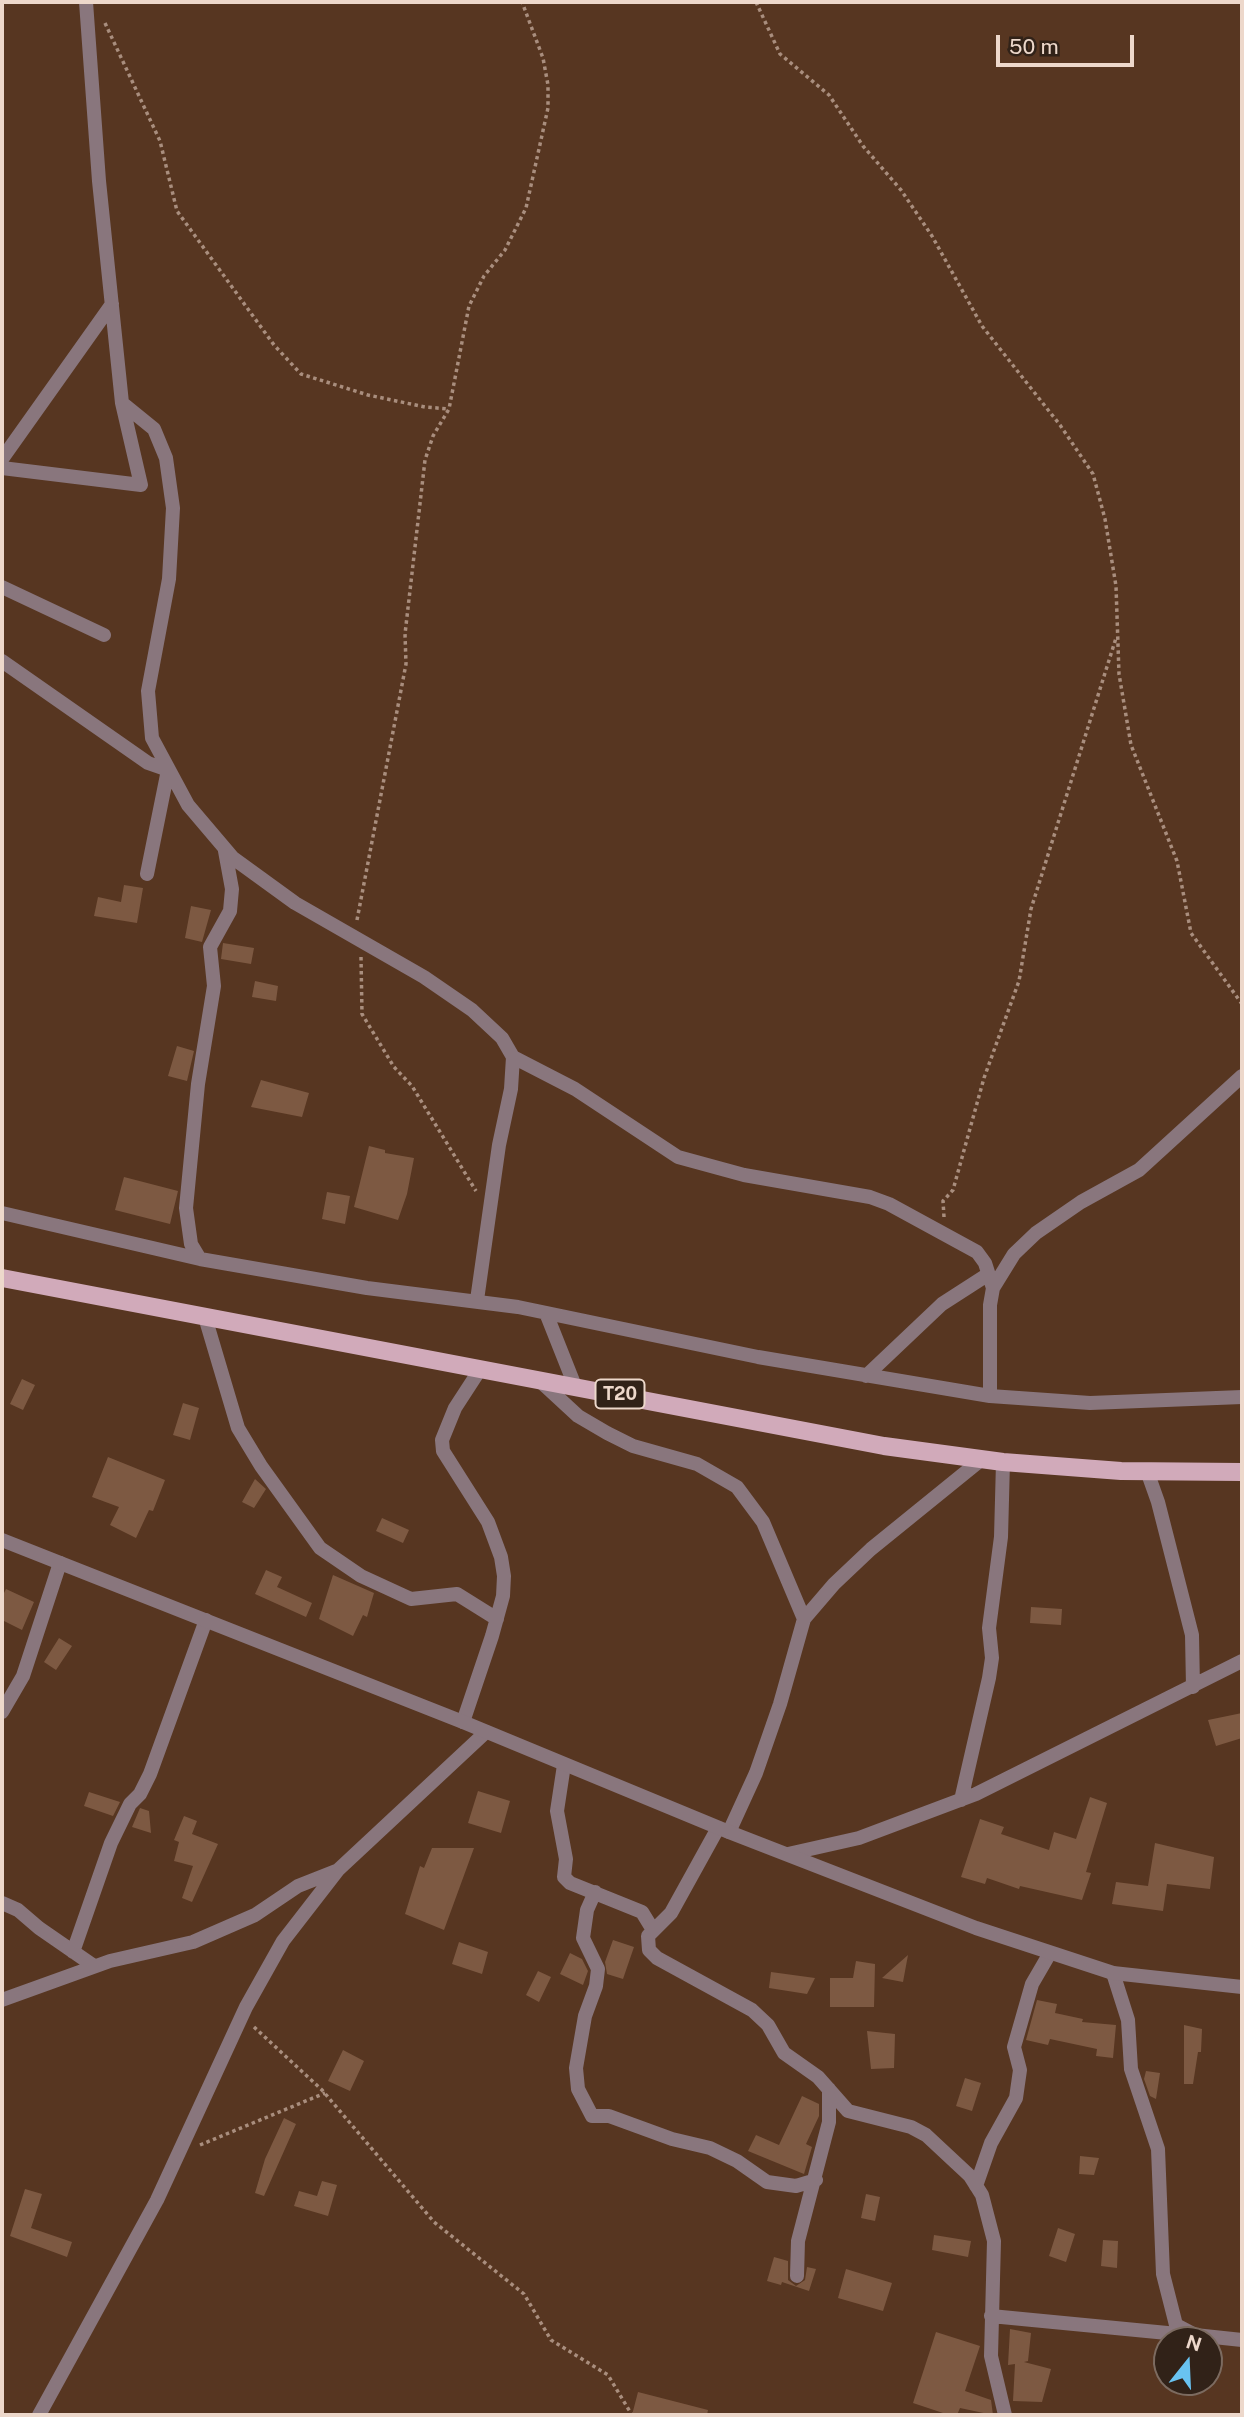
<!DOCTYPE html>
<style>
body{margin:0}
#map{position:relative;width:1244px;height:2417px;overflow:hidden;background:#573621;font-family:"Public Sans",sans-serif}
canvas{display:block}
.frame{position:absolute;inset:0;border:4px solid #edd8cb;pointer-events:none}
.north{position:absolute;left:1153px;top:2326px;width:70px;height:70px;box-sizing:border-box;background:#312218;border:2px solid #7c6b60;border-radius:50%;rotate:18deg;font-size:19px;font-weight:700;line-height:28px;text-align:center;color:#edd8cb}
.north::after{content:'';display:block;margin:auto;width:24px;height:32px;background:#69c3f1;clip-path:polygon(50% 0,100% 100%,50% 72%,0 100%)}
.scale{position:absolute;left:996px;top:35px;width:138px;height:32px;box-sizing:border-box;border:4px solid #edd8cb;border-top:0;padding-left:9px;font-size:21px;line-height:24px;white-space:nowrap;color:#edd8cb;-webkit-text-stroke:5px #312218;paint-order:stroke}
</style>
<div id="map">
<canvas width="1244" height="2417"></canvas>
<div class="frame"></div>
<div class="north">N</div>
<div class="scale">50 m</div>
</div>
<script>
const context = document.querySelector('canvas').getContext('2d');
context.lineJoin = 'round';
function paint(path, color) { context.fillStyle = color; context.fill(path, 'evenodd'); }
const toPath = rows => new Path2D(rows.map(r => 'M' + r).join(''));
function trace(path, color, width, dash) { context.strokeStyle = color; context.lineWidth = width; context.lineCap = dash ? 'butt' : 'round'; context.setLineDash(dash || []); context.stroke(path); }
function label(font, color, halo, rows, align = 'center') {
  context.font = font + ' "Public Sans",sans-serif'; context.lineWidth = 6; context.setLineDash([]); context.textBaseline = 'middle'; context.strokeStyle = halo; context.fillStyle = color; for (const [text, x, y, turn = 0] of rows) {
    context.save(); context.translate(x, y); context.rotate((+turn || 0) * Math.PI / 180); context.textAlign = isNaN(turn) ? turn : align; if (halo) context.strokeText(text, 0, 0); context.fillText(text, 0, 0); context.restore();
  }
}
const building = toPath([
 [124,885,143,888,137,923,94,916,98,897,121,902],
 [191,906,211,910,202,942,185,938],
 [223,943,254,948,251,964,221,959],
 [255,981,278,986,276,1001,252,997],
 [177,1046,194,1051,187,1081,168,1076],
 [261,1080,309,1093,302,1117,251,1107],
 [369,1146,385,1150,385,1153,414,1158,407,1194,398,1220,354,1207],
 [124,1177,178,1191,170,1224,115,1210],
 [327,1192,350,1196,345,1224,322,1219],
 [22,1379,35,1385,23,1410,10,1404],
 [183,1403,199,1408,190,1440,173,1435],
 [108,1457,165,1480,153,1511,149,1510,136,1538,110,1525,119,1507,92,1497],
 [255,1479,266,1489,254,1508,242,1502],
 [382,1518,409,1530,403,1543,376,1531],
 [266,1570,282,1577,277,1587,312,1603,306,1617,255,1594],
 [333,1575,374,1593,367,1617,363,1615,353,1636,319,1619],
 [6,1589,34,1602,22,1630,2,1620,2,1597],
 [1031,1607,1062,1609,1061,1625,1030,1623],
 [59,1638,72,1646,56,1670,44,1662],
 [1242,1713,1242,1738,1216,1746,1208,1720],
 [478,1791,510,1801,501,1833,468,1823],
 [89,1792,120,1802,113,1816,84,1806],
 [1090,1797,1107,1803,1086,1872,1091,1873,1082,1900,1020,1886,1019,1889,987,1878,985,1884,961,1877,980,1819,1004,1827,1001,1834,1049,1850,1054,1832,1076,1839],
 [140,1808,149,1811,151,1833,132,1827],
 [184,1816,197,1821,192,1834,218,1844,192,1902,182,1898,193,1866,174,1861,179,1842,174,1840],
 [1155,1843,1214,1857,1210,1889,1167,1884,1163,1911,1112,1904,1116,1882,1148,1886],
 [432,1848,474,1848,444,1930,405,1914,420,1866,424,1868],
 [613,1940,634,1947,623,1979,607,1974,605,1962],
 [459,1942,488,1952,482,1974,452,1964],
 [570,1953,582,1959,588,1971,583,1985,560,1974],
 [908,1955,903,1982,882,1978],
 [856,1961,875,1964,874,2007,830,2007,830,1978,853,1978],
 [538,1971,551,1977,539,2002,526,1995],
 [771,1972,815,1978,807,1994,769,1988],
 [1037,2000,1057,2004,1055,2013,1083,2019,1082,2022,1116,2025,1113,2058,1096,2056,1097,2049,1050,2039,1048,2045,1026,2040],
 [1184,2025,1202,2029,1201,2052,1198,2052,1193,2084,1184,2084],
 [867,2031,895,2034,894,2068,871,2069],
 [343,2050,364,2061,350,2091,328,2081],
 [1146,2071,1160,2073,1156,2099,1150,2096,1144,2079],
 [965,2078,981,2083,972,2111,956,2106],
 [802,2096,819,2104,819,2116,806,2144,812,2147,804,2174,748,2151,756,2135,779,2145],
 [284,2118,296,2124,264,2196,255,2193,265,2159],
 [1080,2156,1099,2158,1094,2175,1079,2174],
 [322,2181,337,2185,328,2216,294,2206,299,2191,317,2196],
 [25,2189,42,2194,31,2228,72,2242,67,2257,10,2236],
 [866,2194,880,2197,875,2221,861,2218],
 [1058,2228,1075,2234,1066,2262,1049,2256],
 [934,2235,971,2241,968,2257,932,2250],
 [1103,2240,1118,2241,1117,2268,1101,2266],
 [774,2257,788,2261,788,2280,796,2286,805,2280,807,2267,816,2269,809,2291,782,2282,781,2285,767,2281],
 [846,2269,892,2283,883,2311,838,2298],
 [1010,2329,1031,2333,1028,2361,1024,2362,1051,2369,1042,2402,1013,2401,1015,2364,1008,2365],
 [936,2332,980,2346,965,2391,991,2400,993,2415,960,2408,957,2415,949,2415,913,2403],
 [638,2392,708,2410,707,2415,632,2415]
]);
const path = toPath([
 [756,2,780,54,829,95,863,146,901,190,932,236,982,326,1060,425,1093,474,1105,519,1116,586,1119,674,1131,745,1177,861,1191,933,1242,1004],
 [105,23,160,141,177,211,274,345,301,374,368,395,425,407,449,409],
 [357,920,406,664,405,634,425,460,433,436,449,409,469,306,484,276,505,250,526,208,548,108,548,85,543,58,522,2],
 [361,957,362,1014,394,1067,412,1086,476,1191],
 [944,1217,943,1201,953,1190,984,1078,1019,981,1031,909,1116,638],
 [254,2027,322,2090,434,2222,524,2294,551,2340,608,2375,632,2415],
 [200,2145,325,2093]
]);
const minor = toPath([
 [86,2,99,181,122,403,154,429,166,458,173,508,169,579,148,691,152,738,188,805,233,858,295,903,424,977,472,1010,502,1038,513,1057,511,1089,499,1145,477,1300],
 [2,459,112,304],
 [2,468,141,485,122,403],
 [2,587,104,635],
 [2,661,148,763,168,770,147,874],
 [513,1057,575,1089,678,1157,744,1175,870,1197,889,1204,977,1252,985,1263,993,1288],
 [2,1213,200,1259,367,1288,518,1307,758,1357,990,1396,1090,1403,1242,1397],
 [200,1259,191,1244,186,1208,198,1084,214,986,210,947,230,911,232,889,225,851],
 [546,1313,575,1386],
 [205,1317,238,1428,261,1466,320,1548,361,1576,411,1599,457,1594,497,1619],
 [866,1376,942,1304,987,1275],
 [539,1380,578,1416,607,1433,633,1446,697,1464,737,1487,763,1522,804,1619],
 [990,1396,990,1305,993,1288,1014,1254,1036,1233,1081,1202,1139,1170,1242,1076],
 [1147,1471,1158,1502,1192,1635,1193,1687],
 [2,1712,23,1676,60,1563],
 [463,1722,492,1636,503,1596,504,1576,501,1557,488,1522,443,1451,442,1440,455,1408,481,1368],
 [564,1765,557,1811,566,1859,564,1877,570,1883,642,1912,653,1930],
 [961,1800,989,1678,992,1658,989,1628,1001,1537,1003,1462],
 [718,1828,671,1913,648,1936,649,1950,657,1958,752,2010,768,2025,784,2053,818,2077,848,2111,911,2127,926,2135,970,2176,982,2195,994,2241,991,2356,1005,2415],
 [729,1832,756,1773,780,1704,804,1619,834,1584,871,1549,982,1459],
 [788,1854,859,1838,976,1794,1242,1661],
 [595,1892,587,1910,583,1938,598,1969,596,1986,585,2016,576,2068,578,2089,592,2116,609,2116,672,2139,710,2148,737,2161,767,2182,796,2186,816,2180],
 [2,1903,18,1910,39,1928,94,1966],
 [73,1952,111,1843,130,1804,140,1794,150,1774,206,1620],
 [1113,1973,1128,2020,1131,2069,1158,2149,1163,2274,1176,2325,1195,2335,1242,2340],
 [2,2000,110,1961,193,1942,255,1915,298,1886,336,1871],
 [976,2186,991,2143,1016,2098,1020,2070,1014,2047,1032,1984,1050,1953],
 [797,2276,798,2241,829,2122,829,2089],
 [991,2316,1188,2335],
 [39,2415,157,2200,246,2007,283,1941,338,1870,486,1732]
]);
const tertiary = toPath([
 [2,1540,463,1722,729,1832,976,1928,1113,1973,1242,1987]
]);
const primary = toPath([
 [2,1278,884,1446,1003,1462,1121,1471,1242,1472]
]);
const shields = [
 [620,1394,49]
];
const shieldNames = [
 ["T20",620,1394]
];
paint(building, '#7d5942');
trace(path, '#a98e7e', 3.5, [3.5, 3.5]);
trace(minor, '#89767d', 14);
trace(tertiary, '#89767d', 14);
trace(primary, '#d1aaba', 18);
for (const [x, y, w] of shields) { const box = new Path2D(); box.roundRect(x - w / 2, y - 14.5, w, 29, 5); context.fillStyle = '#312218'; context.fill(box); trace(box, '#edd8cb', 2); }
label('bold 18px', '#edd8cb', null, shieldNames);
</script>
